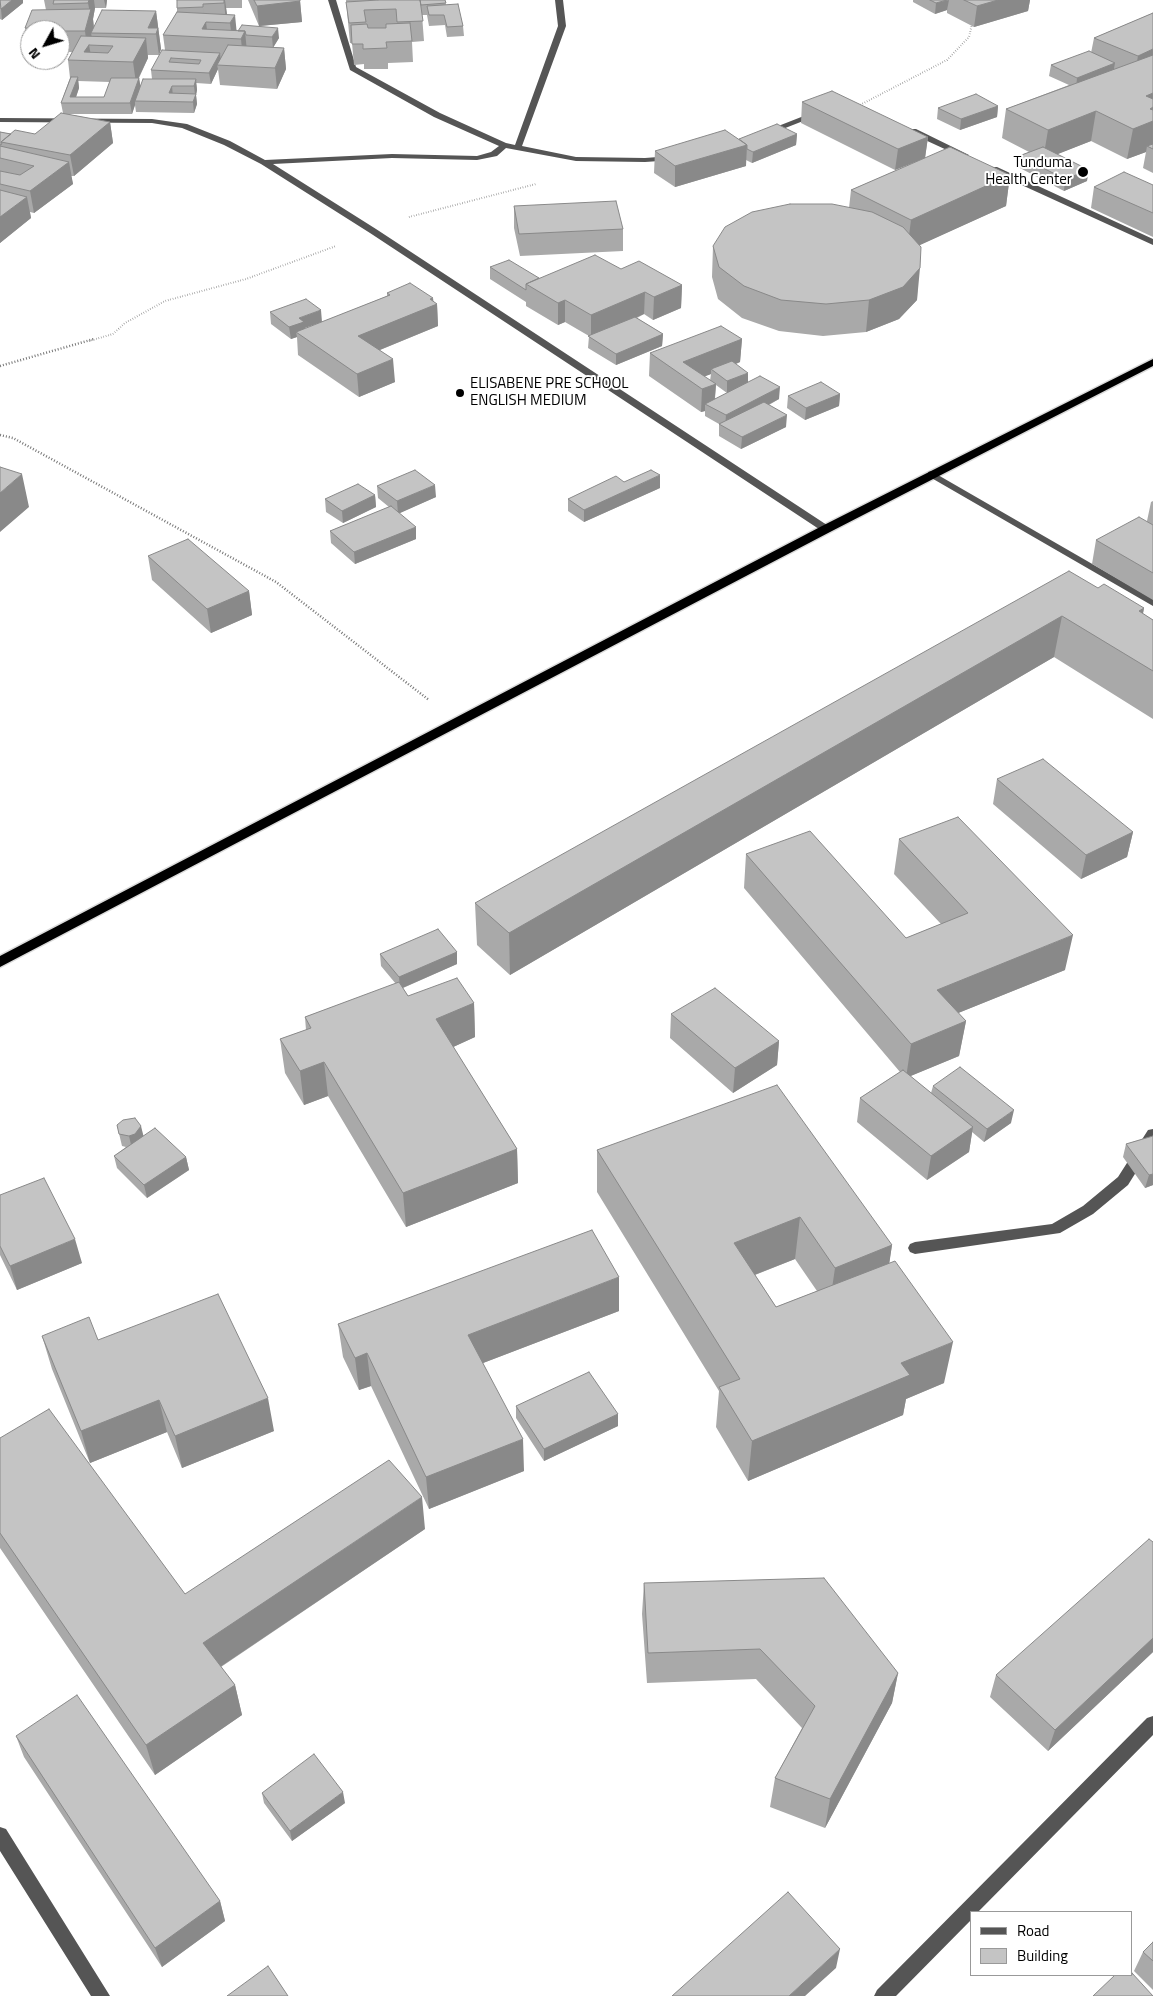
<!DOCTYPE html>
<style>
body{margin:0}
#map{position:relative;width:1153px;height:1996px;overflow:hidden;background:#fff;font-family:"Titillium Web",sans-serif}
canvas{display:block}
.legend{position:absolute;left:970px;top:1911px;width:162px;height:65px;box-sizing:border-box;background:#fff;border:1px solid #999;margin:0;padding:6px 9px;list-style:none;font-size:15px;color:#000}
.legend li{display:flex;align-items:center;gap:10px;height:25px}
.legend b{width:25px;border:1px solid #999}
.north{position:absolute;left:20px;top:20px;width:50px;height:50px;box-sizing:border-box;background:#fff;border:1px solid #999;border-radius:50%;rotate:231deg;font-size:14px;font-weight:700;line-height:20px;text-align:center;color:#000}
.north::after{content:'';display:block;margin:auto;width:18px;height:22px;background:#000;clip-path:polygon(50% 0,100% 100%,50% 72%,0 100%)}
</style>
<div id="map">
<canvas width="1153" height="1996"></canvas>
<ul class="legend">
<li><b style="height:6px;background:#555"></b>Road</li>
<li><b style="height:14px;background:#c4c4c4"></b>Building</li>
</ul>
<div class="north">N</div>
</div>
<script>
const context = document.querySelector('canvas').getContext('2d');
context.lineJoin = 'round';
const toPath = rows => new Path2D(rows.map(r => 'M' + r).join(''));
function trace(path, color, width, dash) { context.strokeStyle = color; context.lineWidth = width; context.lineCap = dash ? 'butt' : 'round'; context.setLineDash(dash || []); context.stroke(path); }
function paint(path, color) { context.fillStyle = color; context.fill(path, 'evenodd'); }
function label(font, color, halo, rows, align = 'center') {
  context.font = font + ' "Titillium Web",sans-serif'; context.lineWidth = 4; context.setLineDash([]); context.textBaseline = 'middle'; context.strokeStyle = halo; context.fillStyle = color; for (const [text, x, y, turn = 0] of rows) {
    context.save(); context.translate(x, y); context.rotate((+turn || 0) * Math.PI / 180); context.textAlign = isNaN(turn) ? turn : align; if (halo) context.strokeText(text, 0, 0); context.fillText(text, 0, 0); context.restore();
  }
}
const pathFar1 = toPath([
 [858,106,947,60,969,37,972,24],
 [409,217,536,184],
 [89,341,113,334,125,323,165,301,246,279,336,246]
]);
const path = toPath([
 [0,366,94,339],
 [0,435,13,438,276,582,429,700]
]);
const minor = toPath([
 [328,0,336,0,356,67,440,113,506,143,515,145,558,26,555,0,563,0,566,26,522,146,576,157,645,158,671,156,675,158,674,160,645,162,576,161,506,148,497,156,477,160,392,158,273,164,376,229,830,527,830,531,822,531,370,233,261,164,224,145,182,128,152,123,0,122,0,118,152,119,187,124,230,141,265,160,392,154,477,156,491,152,499,146,434,117,350,70,328,0],
 [814,112,821,114,770,134,763,132,814,112],
 [910,129,916,129,969,155,962,157,910,133,910,129],
 [991,167,997,167,1153,239,1153,245,991,171,991,167],
 [931,471,1153,599,1153,606,928,476,928,472,931,471],
 [1153,1129,1153,1145,1128,1185,1093,1214,1060,1233,915,1254,910,1252,908,1248,910,1244,915,1242,1052,1224,1083,1206,1118,1177,1148,1130,1153,1129],
 [1153,1716,1153,1735,978,1912,972,1912,972,1919,896,1996,874,1996,877,1990,1147,1718,1153,1716],
 [0,1827,6,1829,110,1996,91,1996,0,1851,0,1827]
]);
const highway = toPath([
 [1153,359,1153,366,830,532,0,967,0,956,822,526,1153,359]
]);
const wall = toPath([
 [0,0,23,3,2,20,0,19],
 [44,0,107,0,106,8,95,8,93,19,94,27,156,11,161,49,159,55,148,55,148,58,139,78,140,86,152,79,151,70,165,50,163,35,177,12,177,0,242,0,242,8,226,8,227,15,237,31,259,26,248,0,300,0,302,22,260,26,279,38,273,47,284,48,286,69,277,89,220,85,218,69,211,84,196,83,197,90,196,95,197,104,194,113,136,112,135,105,132,114,67,114,110,122,113,143,74,176,71,176,73,184,34,213,30,212,31,218,0,243,0,132,11,134,35,134,63,113,61,103,70,78,68,60,72,52,64,52,64,48,60,48,60,30,30,30,30,49,29,49,25,28,46,10],
 [78,81,110,82,104,97,76,97,79,88],
 [346,0,445,0,446,5,463,26,464,36,447,37,445,25,429,26,427,15,422,15,424,41,412,42,413,62,388,63,388,69,364,69,364,64,354,65,352,43,350,43,348,22],
 [913,0,1030,0,1028,11,974,27,947,13,947,10,935,14,913,2],
 [1153,13,1153,173,1143,168,1146,152,1127,159,1091,141,1057,154,1087,181,1064,191,1018,167,1019,156,1029,152,1002,138,1006,109,1069,85,1049,76,1051,65,1091,53,1094,38],
 [802,102,928,137,925,158,1010,175,1006,206,919,245,917,300,899,319,866,332,823,336,779,331,742,318,718,299,712,277,713,246,849,208,851,190,923,159,895,170,801,123],
 [998,106,997,117,960,130,937,119,938,108],
 [797,134,796,145,752,163,746,160,746,166,675,187,654,173,655,151,739,139],
 [1153,185,1153,237,1091,208,1094,187],
 [514,206,623,229,623,251,520,256,514,228],
 [490,267,540,278,621,269,682,285,681,308,653,320,644,314,637,318,663,334,662,346,616,365,588,348,589,336,565,322,558,325,526,306,526,302,490,279],
 [387,293,434,302,437,304,438,326,380,350,395,382,359,397,298,355,297,337,291,339,271,324,270,312,305,328,305,329,387,296],
 [742,339,740,362,736,364,748,383,779,399,769,405,786,427,741,449,719,436,719,424,705,416,705,411,701,412,649,376,650,353],
 [711,374,710,381,704,376],
 [716,385,727,393,732,391,715,399],
 [840,394,839,406,805,420,787,408,788,396],
 [377,486,436,497,399,513,416,539,355,564,331,543,330,531,389,507,378,498],
 [660,488,584,522,568,511,568,499],
 [375,495,376,507,343,523,326,512,325,499],
 [1153,501,1153,600,1092,564,1096,540,1147,521,1151,502],
 [148,556,249,591,252,615,211,633,152,580],
 [1098,588,1144,608,1143,614,1153,620,1153,719,1054,657,510,975,477,945,475,903],
 [997,779,1133,832,1127,857,1081,879,993,804],
 [899,839,1065,970,958,1013,966,1021,959,1056,910,1076,931,1093,933,1086,1011,1123,984,1142,972,1132,969,1152,927,1180,857,1122,860,1098,900,1072,744,888,746,854,906,938,941,924,894,874],
 [457,952,457,964,403,988,408,996,474,1003,475,1037,453,1047,517,1149,518,1183,406,1227,328,1096,304,1105,285,1073,280,1039,306,1030,305,1017,396,984,381,966,380,954],
 [671,1014,779,1041,777,1065,733,1093,670,1038],
 [117,1125,144,1136,186,1157,189,1170,147,1198,117,1168,114,1156,126,1147,122,1146],
 [1153,1136,1153,1185,1145,1188,1123,1157,1126,1144],
 [597,1150,892,1245,889,1263,944,1383,906,1399,903,1415,748,1481,716,1427,719,1391,597,1192],
 [795,1259,817,1291,776,1307,755,1275],
 [0,1195,82,1263,17,1290,0,1255],
 [619,1311,483,1363,524,1471,429,1509,371,1386,359,1390,343,1357,338,1324],
 [42,1336,98,1340,274,1431,182,1468,167,1432,90,1463,52,1369],
 [516,1406,618,1414,618,1426,544,1461,516,1418],
 [0,1438,185,1594,425,1529,221,1667,235,1685,242,1715,155,1775,0,1548],
 [1153,1542,1153,1652,1048,1751,990,1697,996,1675],
 [644,1583,898,1673,892,1703,825,1828,770,1807,775,1778,802,1728,756,1679,647,1683,642,1614],
 [16,1736,220,1901,225,1921,162,1967,24,1757],
 [262,1793,345,1803,292,1841,264,1803],
 [1153,1942,1153,1990,1134,1971,1143,1952]
]);
const shadedWall = toPath([
 [12,0,23,0,23,3,2,20,1,9],
 [89,0,94,0,95,8,93,19,94,30,91,33,92,38,89,45,92,61,84,52,87,47,85,31,90,13,88,3],
 [104,0,107,0,106,8],
 [224,0,225,0,227,14,226,24],
 [949,0,947,10,935,14,936,3],
 [998,0,1030,0,1028,11,974,27,977,6],
 [300,1,302,22,259,26,257,6],
 [203,4,205,22,206,22,208,38,202,29,205,23],
 [156,11,161,49,159,55,156,34,148,28],
 [235,15,237,35,232,39,230,23],
 [278,28,279,38,273,48,272,37],
 [245,31,247,52,243,60,241,39],
 [146,38,148,58,136,83,133,62],
 [284,48,286,69,277,89,275,68],
 [1153,49,1153,69,1134,77,1138,56],
 [220,53,221,63,217,65,218,69,211,84,209,73],
 [1115,63,1113,74,1076,88,1077,78],
 [78,77,79,88,74,103,70,97],
 [139,78,141,89,135,101,135,105,132,114,130,103],
 [196,79,197,90,196,95,197,104,194,113,193,102,195,95,194,86],
 [172,86,173,97,169,93],
 [1153,93,1153,149,1147,146,1146,152,1127,159,1133,129,1146,96],
 [998,106,997,117,960,130,961,119],
 [1096,111,1091,141,1043,160,1048,130],
 [110,122,113,143,74,176,70,155],
 [797,134,796,145,752,163,753,152],
 [928,137,925,158,895,170,898,149],
 [747,145,746,166,675,187,675,166],
 [69,162,73,184,34,213,30,191],
 [1089,170,1087,181,1064,191,1065,179],
 [1010,175,1006,206,907,251,911,220],
 [27,197,31,218,0,243,0,217],
 [920,268,917,300,899,319,866,332,869,300],
 [682,285,681,308,653,320,654,297],
 [645,292,644,314,591,337,591,315],
 [433,298,434,305,437,304,438,326,360,358,358,336],
 [565,300,565,322,558,325,558,303],
 [321,310,322,322,305,328,305,333,296,332,297,337,291,339,289,327,299,318],
 [663,334,662,346,616,365,616,354],
 [742,339,740,362,715,372,711,369,711,374,691,382,683,362],
 [393,359,395,382,359,397,357,374],
 [748,373,748,385,727,393,727,381],
 [716,384,714,407,705,404,705,411,701,412,702,389],
 [780,387,779,399,725,427,726,415],
 [840,394,839,406,805,420,806,408],
 [787,415,786,427,741,449,742,437],
 [22,474,29,507,0,532,0,493],
 [660,475,660,488,584,522,584,510],
 [435,485,436,497,398,514,397,501],
 [375,495,376,507,343,523,342,511],
 [416,527,416,539,355,564,354,552],
 [249,591,252,615,211,633,207,609],
 [1144,608,1135,650,1139,611],
 [1062,616,1054,657,510,975,509,933],
 [1133,832,1127,857,1081,879,1086,855],
 [1073,935,1065,970,931,1024,937,990],
 [457,952,457,964,400,989,399,977],
 [474,1003,475,1037,438,1054,436,1019],
 [966,1021,959,1056,906,1078,911,1044],
 [779,1041,777,1065,733,1093,735,1068],
 [324,1062,328,1096,304,1105,300,1071],
 [1014,1110,1011,1123,984,1142,987,1129],
 [141,1126,144,1138,132,1149,129,1136],
 [973,1127,969,1152,927,1180,931,1156],
 [517,1149,518,1183,406,1227,403,1193],
 [186,1157,189,1170,147,1198,144,1185],
 [1153,1174,1153,1185,1145,1188,1149,1175],
 [800,1217,795,1259,731,1284,734,1243],
 [75,1239,82,1263,17,1290,10,1266],
 [892,1245,886,1286,829,1309,835,1268],
 [619,1277,619,1311,470,1368,468,1335],
 [953,1342,944,1383,906,1399,903,1415,748,1481,752,1441,901,1363],
 [367,1353,371,1386,359,1390,355,1358],
 [268,1398,274,1431,182,1468,175,1436],
 [159,1400,167,1432,90,1463,81,1431],
 [618,1414,618,1426,544,1461,544,1449],
 [523,1439,524,1471,429,1509,426,1477],
 [422,1497,425,1529,211,1673,203,1643],
 [1153,1638,1153,1652,1048,1751,1055,1730],
 [898,1673,892,1703,825,1828,830,1799],
 [235,1685,242,1715,155,1775,146,1745],
 [343,1792,345,1803,292,1841,290,1831],
 [220,1901,225,1921,162,1967,155,1948],
 [840,1949,836,1968,805,1996,789,1996]
]);
const building = toPath([
 [0,0,12,0,1,9,0,0],
 [54,0,89,0,88,3,53,4,54,0],
 [177,0,224,0,224,3,203,4,203,7,177,8,177,0],
 [254,0,300,0,300,1,257,6,254,0],
 [378,0,420,0,423,21,397,22,396,9,364,10,366,22,349,23,346,2,378,0],
 [420,0,445,0,446,3,421,5,420,0],
 [930,0,947,0,936,3,930,0],
 [964,0,998,0,977,6,964,0],
 [458,4,463,26,447,27,444,15,429,15,427,6,458,4],
 [91,9,85,31,61,31,62,28,25,28,32,10,91,9],
 [102,10,156,11,148,28,158,28,156,34,91,33,102,10],
 [177,12,235,15,230,23,206,22,202,29,245,31,241,39,163,35,177,12],
 [1153,13,1153,49,1138,56,1094,38,1153,13],
 [410,23,412,41,386,42,387,48,363,49,363,44,352,44,351,25,367,24,368,28,386,28,386,24,410,23],
 [242,25,278,28,272,37,246,35,245,31,238,31,242,25],
 [81,36,146,38,133,62,68,60,81,36],
 [89,45,113,46,108,53,84,52,89,45],
 [228,45,284,48,275,68,217,65,228,45],
 [162,50,220,53,209,73,151,70,162,50],
 [171,58,201,60,199,64,169,62,171,58],
 [1089,51,1115,63,1077,78,1051,65,1089,51],
 [1153,55,1153,93,1146,96,1153,99,1153,107,1150,109,1153,110,1153,121,1133,129,1096,111,1048,130,1006,109,1153,55],
 [71,77,78,77,70,97,104,97,111,78,139,78,130,103,61,103,71,77],
 [143,79,196,79,194,86,172,86,169,93,196,94,193,102,135,101,143,79],
 [832,91,928,137,898,149,802,102,832,91],
 [976,94,998,106,961,119,938,108,976,94],
 [61,113,110,122,70,155,1,142,15,130,35,134,61,113],
 [777,124,797,134,753,152,747,149,747,145,739,139,777,124],
 [725,130,747,145,675,166,655,151,725,130],
 [0,132,11,134,1,142,2,144,0,145,0,132],
 [1153,144,1153,149,1147,146,1153,144],
 [0,146,69,162,30,191,0,184,0,171,20,175,34,166,0,158,0,146],
 [950,147,1010,175,911,220,851,190,950,147],
 [1043,147,1089,170,1065,179,1019,156,1043,147],
 [1124,172,1153,185,1153,213,1094,187,1124,172],
 [0,190,27,197,0,217,0,190],
 [616,201,623,229,519,234,514,206,616,201],
 [790,204,832,204,872,212,903,227,921,247,920,268,903,287,869,300,826,304,781,300,744,286,719,267,713,246,725,227,752,212,790,204],
 [595,255,621,269,639,261,682,285,654,297,645,292,591,315,565,300,558,303,526,284,595,255],
 [509,260,539,278,526,284,526,290,490,267,509,260],
 [410,283,433,298,430,299,437,304,358,336,393,359,357,374,296,332,390,295,387,293,410,283],
 [306,299,321,310,299,318,304,322,289,327,270,312,306,299],
 [635,317,663,334,616,354,588,336,635,317],
 [721,326,742,339,683,362,716,384,702,389,650,353,721,326],
 [732,361,748,373,727,381,711,369,732,361],
 [760,376,780,387,726,415,705,404,760,376],
 [821,382,840,394,806,408,788,396,821,382],
 [764,402,787,415,742,437,719,424,764,402],
 [0,467,22,474,0,493,0,467],
 [415,470,435,485,397,501,377,486,415,470],
 [651,470,660,475,584,510,568,499,616,476,624,482,651,470],
 [358,484,375,495,342,511,325,499,358,484],
 [391,506,416,527,354,552,330,531,391,506],
 [1139,517,1153,525,1153,573,1096,540,1139,517],
 [188,539,249,591,207,609,148,556,188,539],
 [1069,571,1098,588,1104,584,1144,608,1139,611,1153,620,1153,671,1062,616,509,933,475,903,1069,571],
 [1043,759,1133,832,1086,855,997,779,1043,759],
 [958,817,1073,935,937,990,966,1021,911,1044,746,854,810,831,906,938,968,913,899,839,958,817],
 [438,929,457,952,399,977,380,954,438,929],
 [457,978,474,1003,436,1019,517,1149,403,1193,324,1062,300,1071,280,1039,311,1028,305,1017,399,982,408,996,457,978],
 [715,988,779,1041,735,1068,671,1014,715,988],
 [960,1067,1014,1110,987,1129,933,1086,960,1067],
 [903,1070,973,1127,931,1156,860,1098,903,1070],
 [777,1085,892,1245,835,1268,800,1217,734,1243,776,1307,895,1261,953,1342,901,1363,910,1375,752,1441,719,1387,740,1379,597,1150,777,1085],
 [135,1118,141,1126,135,1134,129,1136,119,1134,117,1125,123,1120,135,1118],
 [155,1128,186,1157,144,1185,114,1156,155,1128],
 [1153,1136,1153,1174,1149,1175,1126,1144,1153,1136],
 [44,1178,75,1239,10,1266,0,1246,0,1195,44,1178],
 [592,1230,619,1277,468,1335,523,1439,426,1477,367,1353,355,1358,338,1324,592,1230],
 [218,1294,268,1398,175,1436,159,1400,81,1431,42,1336,89,1317,98,1340,218,1294],
 [589,1372,618,1414,544,1449,516,1406,589,1372],
 [49,1409,185,1594,389,1460,422,1497,203,1643,235,1685,146,1745,0,1533,0,1438,49,1409],
 [1149,1539,1153,1542,1153,1638,1055,1730,996,1675,1149,1539],
 [824,1578,898,1673,830,1799,775,1778,815,1706,760,1649,648,1653,644,1583,824,1578],
 [77,1695,220,1901,155,1948,16,1736,77,1695],
 [314,1754,343,1792,290,1831,262,1793,314,1754],
 [788,1892,840,1949,789,1996,672,1996,788,1892],
 [1153,1942,1153,1961,1143,1952,1153,1942],
 [268,1966,288,1996,227,1996,268,1966],
 [1132,1973,1153,1996,1093,1996,1115,1975,1132,1975,1132,1973]
]);
const markers = [
 [1083,172,6,"#000"],
 [460,393,5,"#000"]
];
const farPoinames = [
 ["Tunduma",1072,163],
 ["Health Center",1072,180],
 ["ELISABENE PRE SCHOOL",470,384,"left"],
 ["ENGLISH MEDIUM",470,401,"left"]
];
trace(highway, '#dbdbdb', 3);
trace(pathFar1, '#777', 2, [0.5, 2]);
trace(path, '#777', 2.5, [1, 2]);
paint(minor, '#555');
paint(highway, '#000');
paint(wall, '#a9a9a9');
paint(shadedWall, '#898989');
paint(building, '#c4c4c4');
trace(building, '#898989', 1);
for (const [x, y, r, color] of markers) { const dot = new Path2D(); dot.arc(x, y, r, 0, 2 * Math.PI); context.fillStyle = color; context.fill(dot); trace(dot, '#fff', 2); }
label('15px', '#000', '#fff', farPoinames, 'right');
</script>
